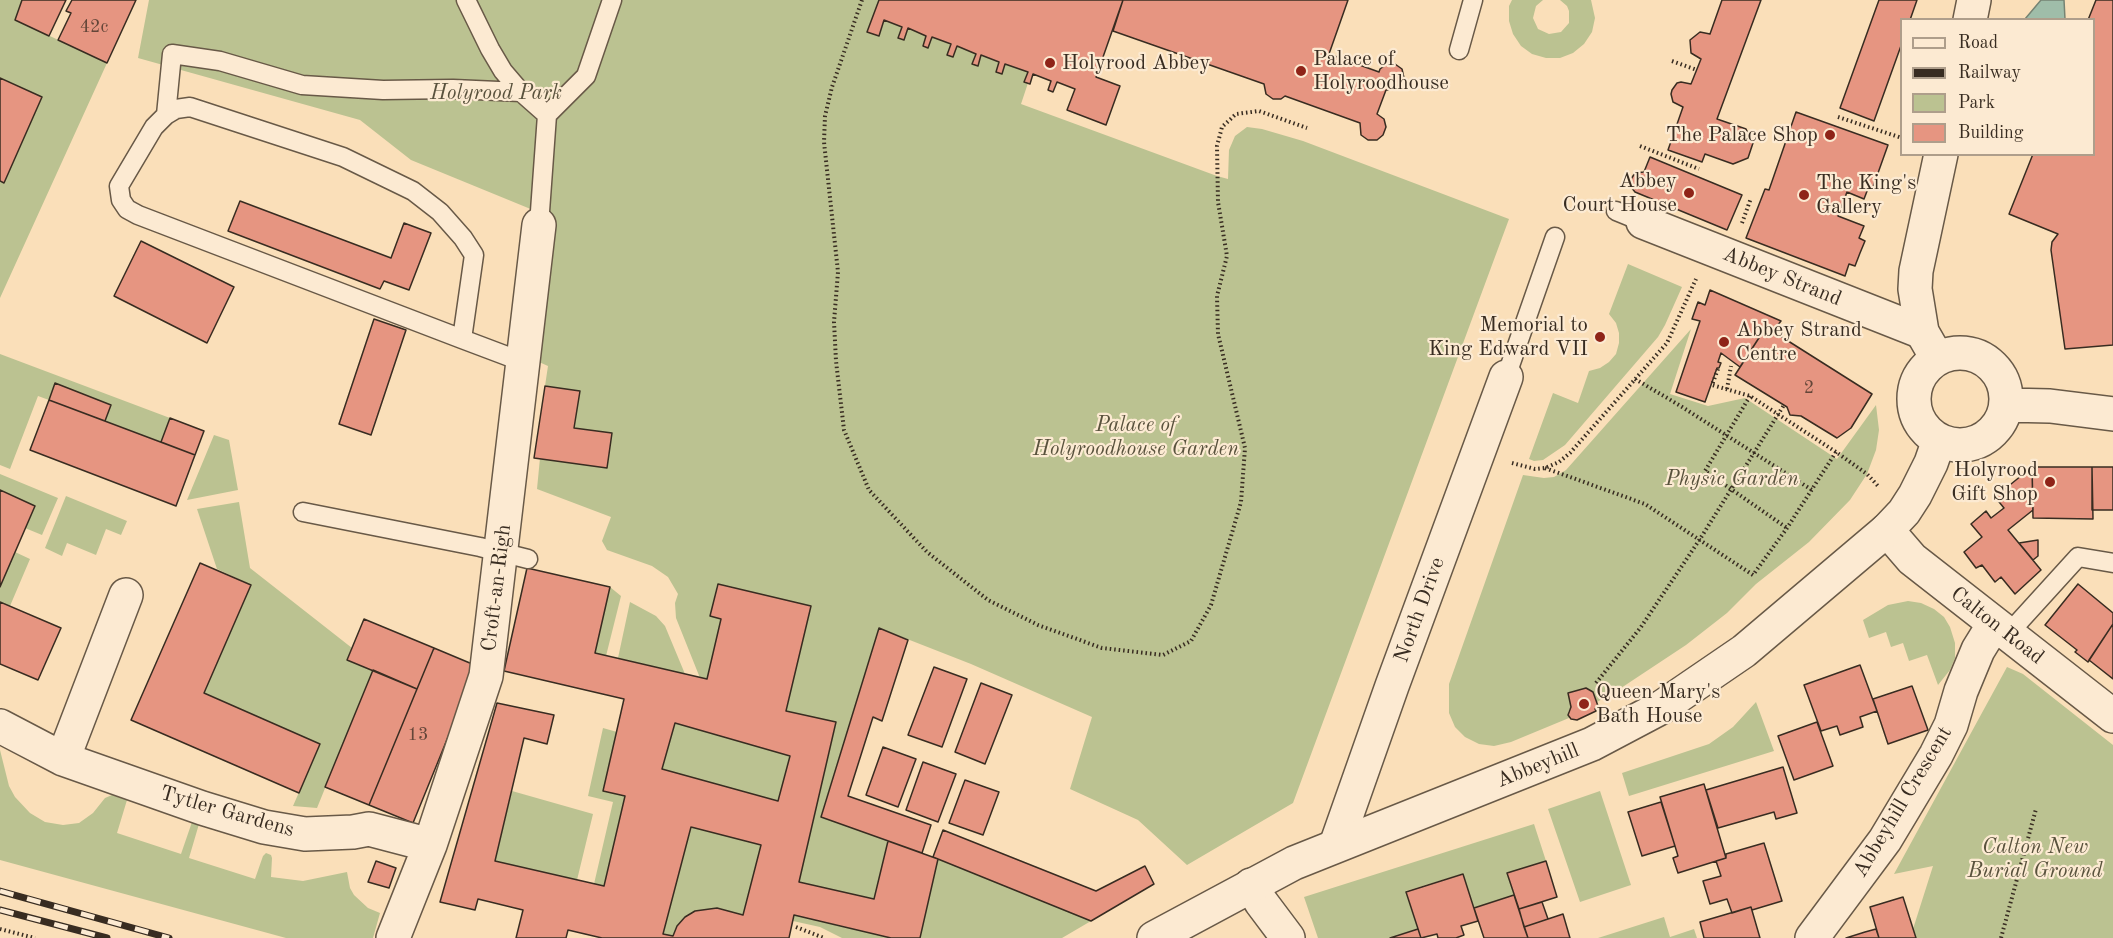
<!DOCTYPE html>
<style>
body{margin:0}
#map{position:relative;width:2113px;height:938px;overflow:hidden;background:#fadfb9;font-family:"Old Standard TT",serif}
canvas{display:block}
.legend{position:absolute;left:1900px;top:18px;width:195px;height:138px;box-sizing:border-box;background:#fcead2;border:2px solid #ae9e8b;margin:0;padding:8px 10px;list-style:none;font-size:18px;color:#382c21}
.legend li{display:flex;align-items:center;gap:12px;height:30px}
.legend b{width:30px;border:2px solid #ae9e8b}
</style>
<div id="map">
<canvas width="2113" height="938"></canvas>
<ul class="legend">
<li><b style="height:8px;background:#fcead2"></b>Road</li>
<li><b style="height:8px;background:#382c21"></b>Railway</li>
<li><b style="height:16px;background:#bbc291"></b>Park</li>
<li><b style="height:16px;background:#e69581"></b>Building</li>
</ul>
</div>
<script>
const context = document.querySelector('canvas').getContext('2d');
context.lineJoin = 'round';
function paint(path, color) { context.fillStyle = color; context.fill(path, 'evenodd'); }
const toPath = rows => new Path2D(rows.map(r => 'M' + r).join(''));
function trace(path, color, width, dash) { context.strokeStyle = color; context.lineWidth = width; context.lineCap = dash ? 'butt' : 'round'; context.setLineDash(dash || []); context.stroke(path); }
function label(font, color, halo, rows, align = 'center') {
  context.font = font + ' "Old Standard TT",serif'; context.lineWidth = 4.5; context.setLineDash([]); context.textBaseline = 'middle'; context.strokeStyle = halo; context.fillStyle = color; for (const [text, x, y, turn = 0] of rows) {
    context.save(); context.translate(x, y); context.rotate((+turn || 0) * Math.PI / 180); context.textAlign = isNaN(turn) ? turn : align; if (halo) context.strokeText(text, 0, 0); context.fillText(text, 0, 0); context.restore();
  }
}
const green = toPath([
 [0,0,22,0,16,20,107,63,0,298,0,181,4,183,42,97,0,78],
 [149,0,879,0,868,32,879,36,884,20,902,27,899,39,904,40,908,28,926,36,923,47,928,48,932,37,951,44,948,55,953,57,957,46,976,54,973,64,978,65,981,55,999,62,996,72,1002,74,1005,64,1028,72,1024,82,1028,83,1021,104,1217,176,1228,179,1229,150,1235,136,1247,127,1262,129,1303,141,1509,219,1293,803,1187,865,1138,820,1070,789,1092,717,971,664,879,628,821,816,888,841,874,899,799,882,836,723,786,711,810,606,717,585,710,616,721,619,707,679,700,678,676,618,675,603,678,594,668,577,652,566,607,550,602,541,611,517,537,489,540,458,607,468,612,434,574,428,579,391,545,386,548,366,539,362,555,219,411,160,360,120,138,58],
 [1512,0,1543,0,1536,6,1533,18,1538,29,1549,34,1561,32,1569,23,1569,11,1567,6,1560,0,1591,0,1595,18,1592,32,1584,44,1573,53,1560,58,1546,58,1532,54,1521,46,1513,34,1509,21,1509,6],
 [1628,264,1682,287,1665,325,1658,337,1565,445,1543,460,1534,461,1529,459,1553,393,1578,403,1589,371,1600,368,1609,362,1616,354,1619,343,1619,333,1616,323,1609,314],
 [1691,329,1670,394,1708,406,1745,398,1837,459,1876,405,1879,430,1876,450,1867,474,1850,500,1809,542,1756,584,1727,613,1686,645,1618,690,1597,702,1593,692,1586,688,1568,693,1571,707,1568,712,1569,718,1511,742,1494,746,1479,744,1465,737,1455,727,1449,713,1449,684,1523,475,1544,478,1554,477,1566,470],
 [0,354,170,418,161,442,105,421,111,405,55,384,49,400,38,396,10,469,0,465],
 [214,435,229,440,238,490,187,500],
 [0,474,58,498,42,535,25,528,35,506,0,490],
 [66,496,127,521,121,535,106,529,96,555,67,543,62,556,45,548],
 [239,502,250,568,352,648,347,660,373,670,317,808,293,806,320,744,204,693,251,585,217,569,197,509],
 [15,552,30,559,10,606,0,602,0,587],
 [610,587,621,596,606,656,595,653],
 [1908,601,1921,603,1934,609,1944,617,1950,627,1955,643,1955,658,1950,670,1938,685,1927,655,1909,661,1903,643,1891,647,1886,632,1869,638,1863,620,1888,605],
 [630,602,656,616,665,626,685,674,618,658],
 [2007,667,2023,674,2113,745,2113,938,1916,938,1913,929,1933,866,1894,874],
 [1756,702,1774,751,1629,796,1622,773,1709,744,1733,727],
 [675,723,790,756,778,801,662,769],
 [603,728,617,732,625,796,604,886,594,884,613,802,588,796],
 [0,750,9,786,15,797,30,813,45,822,63,825,79,823,93,813,105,798,112,795,127,800,117,833,181,854,192,822,199,824,189,858,255,879,263,856,266,853,271,855,272,858,271,877,303,881,347,872,350,888,354,895,368,908,380,913,373,938,286,938,0,860],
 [512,791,593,814,577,880,495,861],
 [1600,791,1631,885,1580,902,1548,809],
 [1534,824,1546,861,1507,873,1514,895,1474,908,1462,874,1406,891,1418,929,1390,938,1318,938,1304,897],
 [691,827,761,845,743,915,717,908,695,911,685,917,673,936,663,934],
 [938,859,1091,921,1062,938,920,938],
 [794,915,891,938,842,938,820,927,793,921],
 [1664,917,1670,937,1694,929,1697,938,1598,938]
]);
const water = toPath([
 [2041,0,2064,0,2065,19,2025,19,2041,0]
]);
const building = toPath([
 [22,0,66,0,49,36,15,20,22,0],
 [72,0,136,0,107,63,58,40,71,13,66,11,72,0],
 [879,0,1123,0,1096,77,1120,86,1106,125,1067,110,1075,89,1057,82,1053,92,1048,90,1051,81,1033,74,1030,84,1024,82,1028,72,1005,64,1002,74,996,72,999,62,981,55,978,66,972,64,976,54,957,46,953,57,947,55,951,44,932,37,928,48,923,46,926,36,908,28,904,40,898,38,902,27,884,20,879,36,867,32,879,0],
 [1123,0,1348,0,1329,54,1379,72,1380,69,1387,64,1395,64,1402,69,1404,78,1402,85,1394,90,1386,90,1377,114,1384,119,1386,127,1383,135,1377,140,1368,140,1361,135,1360,123,1285,96,1281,99,1273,99,1266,94,1264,84,1113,31,1123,0],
 [1722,0,1761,0,1717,119,1746,129,1753,143,1748,158,1733,164,1705,154,1702,162,1668,150,1683,107,1673,102,1671,94,1672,90,1677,83,1681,82,1691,84,1701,59,1691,53,1690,40,1700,32,1710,34,1722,0],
 [1879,0,1917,0,1910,20,1902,20,1902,43,1874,121,1840,108,1879,0],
 [2096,0,2113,0,2113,345,2065,349,2051,250,2052,242,2058,234,2009,214,2033,154,2094,154,2094,20,2088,20,2096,0],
 [0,78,42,97,4,183,0,181,0,78],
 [1796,112,1888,145,1873,187,1869,186,1864,199,1847,192,1838,216,1864,226,1859,238,1865,241,1860,253,1855,266,1849,264,1845,276,1746,238,1765,189,1769,190,1796,112],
 [1650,157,1742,195,1727,230,1635,192,1631,187,1631,179,1635,173,1644,172,1650,157],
 [240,201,391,258,404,223,431,233,409,290,384,281,380,289,228,231,240,201],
 [141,241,234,287,207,343,114,296,141,241],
 [1710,290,1781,321,1773,331,1766,327,1740,367,1721,353,1718,362,1721,363,1719,368,1717,368,1705,402,1676,392,1700,321,1692,319,1698,302,1705,305,1710,290],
 [374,319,406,330,371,435,339,424,374,319],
 [1766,327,1872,394,1851,428,1837,438,1801,416,1790,415,1787,407,1735,375,1766,327],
 [55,383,111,405,105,421,49,400,55,383],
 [545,386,580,391,574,428,612,433,607,468,534,458,545,386],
 [49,400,195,455,176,506,30,450,49,400],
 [170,418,204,431,195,455,161,442,170,418],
 [2032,467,2033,510,2008,530,2041,570,2015,594,2001,577,1995,582,1982,565,1976,568,1964,552,1982,537,1971,524,1986,511,1991,518,2004,508,1995,497,2032,467],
 [2032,467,2092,467,2093,519,2033,518,2032,467],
 [2092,467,2113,467,2113,510,2092,510,2092,467],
 [0,490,35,506,0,587,0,490],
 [2038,540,2038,556,2033,560,2019,543,2038,540],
 [200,563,251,585,204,693,320,744,299,793,131,720,200,563],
 [527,568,610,587,595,653,707,679,721,619,710,616,718,584,811,606,786,711,836,722,799,882,874,899,888,841,938,859,920,938,891,938,794,915,789,938,602,938,568,930,566,938,516,938,523,910,478,899,475,910,440,902,497,703,554,715,547,744,524,738,495,861,604,886,625,796,603,791,624,699,504,671,527,568],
 [675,723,790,756,778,801,662,769,675,723],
 [691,827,761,845,743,915,717,908,695,911,685,917,677,926,673,936,663,934,691,827],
 [2078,584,2113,613,2113,624,2088,662,2075,652,2077,650,2045,625,2078,584],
 [0,602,61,628,38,680,0,664,0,602],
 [364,619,434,648,417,689,347,660,364,619],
 [2113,624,2113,679,2089,660,2113,624],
 [879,628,908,640,882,721,873,717,848,796,931,825,922,853,821,817,879,628],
 [434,648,477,666,413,823,369,805,434,648],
 [1860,665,1877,711,1860,717,1863,727,1840,735,1837,726,1821,731,1804,685,1860,665],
 [934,667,967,679,942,747,908,735,934,667],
 [373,670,417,689,369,805,325,787,373,670],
 [981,683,1012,695,985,764,955,752,981,683],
 [1912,686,1928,730,1888,744,1873,699,1912,686],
 [1586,688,1593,692,1598,706,1595,709,1596,711,1577,720,1571,719,1568,715,1571,707,1568,693,1586,688],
 [1817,722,1833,766,1794,780,1778,736,1817,722],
 [883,747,916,759,898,807,866,795,883,747],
 [923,762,956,774,938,822,906,810,923,762],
 [1783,767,1797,813,1776,819,1774,812,1718,828,1706,790,1783,767],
 [965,780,999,792,983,835,949,823,965,780],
 [1704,784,1726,858,1678,873,1673,858,1678,856,1660,797,1704,784],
 [1661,802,1675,846,1642,856,1628,812,1661,802],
 [943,830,1096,891,1145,866,1154,884,1091,921,933,857,943,830],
 [1764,843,1782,901,1752,910,1751,907,1732,913,1727,899,1710,904,1703,881,1721,876,1716,861,1726,858,1726,854,1764,843],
 [376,861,396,868,389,888,368,882,376,861],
 [1546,861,1557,897,1519,909,1507,873,1546,861],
 [1463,874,1478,921,1461,926,1464,935,1456,938,1438,938,1437,934,1421,938,1406,892,1463,874],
 [1514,895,1528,938,1484,938,1474,908,1514,895],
 [1903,897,1916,938,1879,938,1870,907,1903,897],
 [1542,902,1548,919,1524,927,1519,909,1542,902],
 [1751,907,1760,938,1704,938,1700,922,1751,907],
 [1563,914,1570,938,1528,938,1524,927,1563,914],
 [1418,929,1421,938,1390,938,1418,929],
 [1876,929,1879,938,1846,938,1865,932,1876,929]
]);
const path = toPath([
 [862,0,832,87,825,116,824,142,838,272,834,322,836,361,844,430,869,490,927,552,988,600,1038,625,1102,648,1163,655,1191,641,1211,605,1241,502,1245,448,1218,334,1217,296,1227,256,1218,202,1217,146,1222,127,1236,114,1259,111,1307,128],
 [1672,61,1697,70],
 [1838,117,1902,138],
 [1640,146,1699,169],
 [1742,223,1751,198],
 [1718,369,1712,385,1750,396,1836,452,1867,474,1878,486],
 [1635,379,1679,405,1812,490],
 [1727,389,1731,366],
 [1750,396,1705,471,1787,528],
 [1512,463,1535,469,1545,468,1559,462,1570,453,1667,343,1696,279],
 [1545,468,1645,504,1753,575,1787,528,1836,452],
 [1596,683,1641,627,1700,539,1784,405],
 [796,927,824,938],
 [0,929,35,938],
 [2001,938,2036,809]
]);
const service = toPath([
 [466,0,490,49,503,71,521,92,547,115],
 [1459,50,1473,0],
 [166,115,172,54,220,61,302,85,383,90,453,89,521,92],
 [1616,211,1643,222],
 [539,225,547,115,586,76,612,0],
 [462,339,474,255,463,238,440,212,413,191,343,157,190,107,176,109,166,115,154,127,119,186,121,200,127,209,138,215,462,339,523,362],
 [1506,377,1555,237],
 [303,512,480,547,528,559],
 [2008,634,2078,557,2113,563]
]);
const minor = toPath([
 [1643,222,1922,332],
 [1887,530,1912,559,2113,716],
 [0,726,63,759,202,808,264,827,305,834,353,832,369,829,430,845],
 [63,759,126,595],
 [1336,845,1392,686,1506,377],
 [1251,885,1261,902,1288,938],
 [393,938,430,845,486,676,539,225],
 [1812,938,1885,840,1936,755,1951,725,1961,691,1978,650,1994,624]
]);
const tertiary = toPath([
 [1970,20,1974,0],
 '1914 399a46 46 0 1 1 92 0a46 46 0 1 1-92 0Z',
 [1937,358,1922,332,1915,289,1916,271,1941,154],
 [2006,405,2050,406,2113,414],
 [1154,938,1294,863,1592,744,1662,707,1744,651,1887,530,1904,512,1915,495,1931,463,1939,440]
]);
const rail = toPath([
 [0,891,169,938],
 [0,910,107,938]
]);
const markers = [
 [1050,63,6,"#8f2418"],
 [1301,71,6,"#8f2418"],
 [1830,135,6,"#8f2418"],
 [1689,193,6,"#8f2418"],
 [1804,195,6,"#8f2418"],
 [1600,337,6,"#8f2418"],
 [1724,342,6,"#8f2418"],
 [2050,482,6,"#8f2418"],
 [1584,704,6,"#8f2418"]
];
const numberNames = [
 ["42c",94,27],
 ["2",1809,388],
 ["13",418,735]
];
const poiNames = [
 ["Palace of",1313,59],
 ["Holyroodhouse",1313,83],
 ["Holyrood Abbey",1062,63],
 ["The Palace Shop",1818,135,"right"],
 ["Abbey",1677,181,"right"],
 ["Court House",1677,205,"right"],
 ["The King's",1816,183],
 ["Gallery",1816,207],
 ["Memorial to",1588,325,"right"],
 ["King Edward VII",1588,349,"right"],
 ["Abbey Strand",1736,330],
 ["Centre",1736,354],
 ["Holyrood",2038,470,"right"],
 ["Gift Shop",2038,494,"right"],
 ["Queen Mary's",1596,692],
 ["Bath House",1596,716]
];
const parkNames = [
 ["Holyrood Park",496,93],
 ["Palace of",1136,425],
 ["Holyroodhouse Garden",1136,449],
 ["Physic Garden",1732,479],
 ["Calton New",2035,847],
 ["Burial Ground",2035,871]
];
const streetNames = [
 ["Abbey Strand",1782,277,22],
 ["Croft-an-Righ",497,588,-83],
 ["North Drive",1420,610,-70],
 ["Calton Road",1997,626,38],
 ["Abbeyhill",1538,766,-22],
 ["Abbeyhill Crescent",1903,802,-59],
 ["Tytler Gardens",227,812,16]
];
paint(green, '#bbc291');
paint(water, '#9fbda9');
trace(water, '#768373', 1.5);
paint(building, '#e69581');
trace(building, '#382c21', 1.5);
trace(service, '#685947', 21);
trace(minor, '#685947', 36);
trace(tertiary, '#685947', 36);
trace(path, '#382c21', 4, [1.5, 3]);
trace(service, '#fcead2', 18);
trace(minor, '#fcead2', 33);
trace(tertiary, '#fcead2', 33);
trace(rail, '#382c21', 7);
trace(rail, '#fcead2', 4.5, [14]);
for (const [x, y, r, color] of markers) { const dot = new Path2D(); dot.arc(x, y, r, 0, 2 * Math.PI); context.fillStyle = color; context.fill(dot); trace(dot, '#fcead2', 2); }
label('18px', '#644639', null, numberNames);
label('21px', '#382c21', '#fcead2', poiNames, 'left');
label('italic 21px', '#59523d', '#fcead2', parkNames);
label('21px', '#382c21', '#fcead2', streetNames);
</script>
